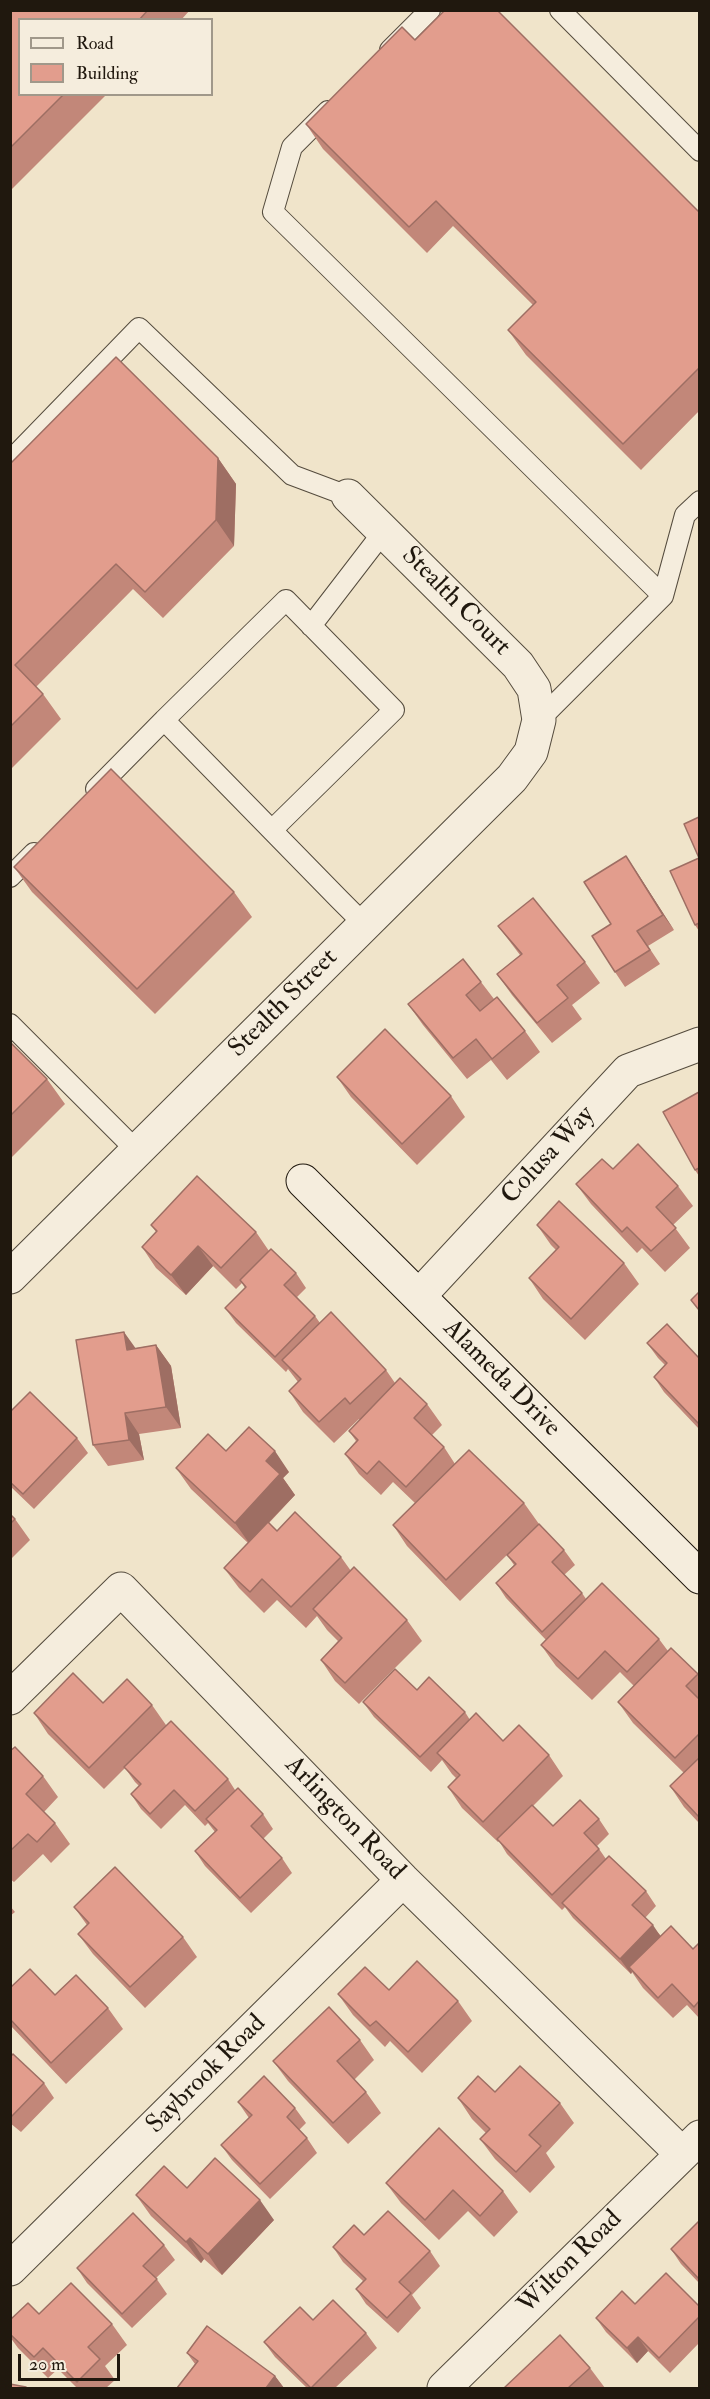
<!DOCTYPE html>
<style>
body{margin:0}
#map{position:relative;width:710px;height:2399px;overflow:hidden;background:#f0e4ca;font-family:"IM FELL Double Pica",serif}
canvas{display:block}
.frame{position:absolute;inset:0;border:12px solid #20180e;pointer-events:none}
.legend{position:absolute;left:18px;top:18px;width:195px;height:78px;box-sizing:border-box;background:#f5eddd;border:2px solid #a0988a;margin:0;padding:8px 10px;list-style:none;font-size:18px;color:#20180e}
.legend li{display:flex;align-items:center;gap:12px;height:30px}
.legend b{width:30px;border:2px solid #a0988a}
.scale{position:absolute;left:18px;top:2354px;width:102px;height:27px;box-sizing:border-box;border:3px solid #20180e;border-top:0;padding-left:8px;font-size:18px;line-height:21px;white-space:nowrap;color:#20180e;-webkit-text-stroke:4px #f5eddd;paint-order:stroke}
</style>
<div id="map">
<canvas width="710" height="2399"></canvas>
<div class="frame"></div>
<ul class="legend">
<li><b style="height:8px;background:#f5eddd"></b>Road</li>
<li><b style="height:16px;background:#e29d8d"></b>Building</li>
</ul>
<div class="scale">20 m</div>
</div>
<script>
const context = document.querySelector('canvas').getContext('2d');
context.lineJoin = 'round';
const toPath = rows => new Path2D(rows.map(r => 'M' + r).join(''));
function trace(path, color, width, dash) { context.strokeStyle = color; context.lineWidth = width; context.lineCap = dash ? 'butt' : 'round'; context.setLineDash(dash || []); context.stroke(path); }
function paint(path, color) { context.fillStyle = color; context.fill(path, 'evenodd'); }
function label(font, color, halo, rows, align = 'center') {
  context.font = font + ' "IM FELL Double Pica",serif'; context.lineWidth = 4.5; context.setLineDash([]); context.textBaseline = 'middle'; context.strokeStyle = halo; context.fillStyle = color; for (const [text, x, y, turn = 0] of rows) {
    context.save(); context.translate(x, y); context.rotate((+turn || 0) * Math.PI / 180); context.textAlign = isNaN(turn) ? turn : align; if (halo) context.strokeText(text, 0, 0); context.fillText(text, 0, 0); context.restore();
  }
}
const lane = toPath([
 [560,10,700,151],
 [390,50,430,10],
 [328,111,292,147,273,212,663,596],
 [10,461,139,328,292,475,348,496],
 [311,626,384,531],
 [539,720,663,596,685,515,700,501],
 [96,789,164,720],
 [272,830,394,710,286,600,164,720,339,899,364,924],
 [10,877,34,853],
 [10,1024,137,1151]
]);
const street = toPath([
 [10,1277,512,778,531,752,539,720,534,689,518,665,348,496],
 [419,1296,628,1071,700,1044],
 [10,1698,121,1589,403,1880,682,2154],
 [10,2269,403,1880],
 [444,2388,700,2137]
]);
const secondary = toPath([
 [303,1181,700,1577]
]);
const wall = toPath([
 [10,10,190,10,181,20,20,20,20,94,107,94,10,191],
 [415,40,699,212,699,411,641,470,526,355,508,330,533,305,453,226,427,253,323,149,306,124],
 [218,458,236,484,234,546,163,618,133,589,36,687,43,694,61,719,10,770,10,464],
 [699,817,699,931,695,925,699,858],
 [14,867,234,892,252,917,155,1014,32,892],
 [636,871,674,930,648,946,660,964,625,987,615,972,611,924],
 [498,926,585,962,600,983,572,1005,582,1019,552,1043,512,995,497,974,520,955],
 [481,982,494,999,525,1031,540,1052,507,1080,491,1060,467,1079,423,1025,408,1004],
 [10,1042,47,1079,65,1104,10,1159],
 [337,1077,451,1096,465,1117,417,1165,351,1097],
 [699,1092,699,1176,695,1170],
 [613,1169,678,1186,693,1206,673,1225,690,1248,665,1272,642,1248,637,1253,591,1204,576,1184],
 [151,1225,256,1232,269,1251,296,1273,306,1288,297,1297,315,1316,320,1323,386,1370,395,1383,427,1404,442,1425,432,1435,444,1447,455,1464,524,1503,539,1524,564,1550,575,1565,564,1575,582,1593,586,1599,659,1639,668,1651,698,1674,699,1676,699,1823,684,1807,670,1786,684,1773,633,1723,618,1702,634,1686,620,1672,592,1700,556,1666,541,1645,546,1640,506,1598,496,1583,514,1565,507,1555,460,1601,407,1546,393,1525,415,1503,393,1482,381,1495,359,1474,345,1454,356,1441,349,1431,360,1420,359,1419,334,1443,303,1412,289,1391,298,1382,288,1369,286,1372,236,1323,225,1308,245,1288,242,1283,236,1289,213,1266,186,1295,156,1268,142,1247,156,1232],
 [537,1225,624,1263,639,1284,585,1340,543,1299,529,1278,556,1250,551,1245],
 [647,1343,699,1358,699,1429,664,1392,654,1377,665,1365,658,1358],
 [156,1345,171,1366,181,1428,139,1434,144,1460,108,1466,93,1445,136,1348],
 [10,1412,77,1438,88,1453,34,1509,10,1486],
 [226,1451,289,1472,283,1478,295,1495,269,1523,277,1531,341,1557,351,1571,407,1620,422,1641,359,1704,335,1681,321,1660,338,1641,327,1630,317,1616,306,1628,277,1600,264,1613,239,1588,224,1568,248,1543,191,1489,176,1468],
 [10,1514,15,1519,30,1540,10,1560],
 [363,1702,465,1712,470,1720,503,1741,549,1755,563,1776,533,1806,553,1826,599,1819,609,1834,597,1846,606,1859,646,1891,656,1906,645,1918,661,1936,693,1949,699,1943,699,2018,687,2005,673,2018,643,1988,632,1972,631,1974,573,1918,565,1907,562,1910,507,1854,499,1841,498,1842,462,1808,448,1787,456,1778,452,1774,442,1760,431,1772,374,1717],
 [103,1703,152,1705,166,1725,228,1779,235,1790,263,1814,273,1829,263,1839,282,1858,292,1873,251,1913,205,1866,195,1851,215,1832,208,1823,205,1826,185,1805,161,1829,141,1809,131,1794,139,1786,135,1782,125,1768,104,1789,48,1734,34,1713],
 [10,1751,43,1776,58,1797,44,1812,55,1823,70,1844,51,1863,43,1854,14,1882,10,1879],
 [10,1906,15,1912,10,1916],
 [74,1907,183,1937,197,1957,145,2008,93,1954,78,1934,87,1925],
 [10,1988,55,1995,108,2008,123,2029,66,2084,10,2025],
 [389,1990,458,2001,472,2021,422,2073,390,2041,385,2047,353,2015,338,1994],
 [360,2040,374,2060,354,2080,366,2092,381,2113,348,2144,288,2081,273,2061],
 [10,2057,44,2083,54,2098,21,2132,10,2123],
 [495,2092,560,2103,574,2123,546,2153,555,2167,530,2193,495,2159,480,2139,486,2133,472,2119,458,2098],
 [238,2102,295,2108,306,2123,299,2130,307,2138,317,2153,270,2199,232,2160,221,2145,249,2118],
 [386,2183,503,2191,518,2212,494,2237,468,2211,439,2240,401,2203],
 [187,2188,274,2220,222,2275,204,2259,201,2263,151,2216,136,2195],
 [699,2221,699,2283,681,2264,671,2249],
 [364,2235,430,2251,440,2266,412,2295,421,2308,398,2333,366,2304,356,2289,363,2281,343,2262,333,2247],
 [164,2245,175,2260,156,2278,167,2294,132,2328,87,2283,77,2268],
 [635,2304,699,2306,699,2343,670,2373,648,2351,637,2363,606,2332,596,2318],
 [39,2314,112,2324,127,2345,105,2366,115,2380,106,2388,77,2388,58,2369,48,2378,18,2348,10,2337,10,2320],
 [313,2320,366,2333,377,2348,335,2388,307,2388,275,2357,264,2342],
 [187,2353,275,2376,284,2388,177,2388,195,2364],
 [590,2368,605,2388,504,2388]
]);
const shadedWall = toPath([
 [218,458,236,484,234,546,216,520],
 [626,856,636,871,674,930,663,915],
 [198,1246,213,1266,186,1295,171,1275],
 [124,1332,139,1353,127,1350],
 [156,1345,171,1366,181,1428,166,1407],
 [125,1413,139,1434,144,1460,129,1440],
 [275,1451,289,1472,283,1478,295,1495,249,1543,235,1523,266,1461],
 [653,1925,663,1940,629,1967,632,1972,631,1974,620,1959],
 [260,2200,274,2220,222,2275,208,2254],
 [190,2238,204,2259,201,2263,186,2242],
 [638,2337,648,2351,637,2363,627,2348],
 [275,2376,284,2388,266,2388]
]);
const building = toPath([
 [10,10,148,10,139,20,20,20,20,94,64,94,10,148,10,10],
 [445,10,497,10,699,212,699,368,623,444,508,330,536,302,436,201,409,227,306,124,402,27,415,40,445,10],
 [116,357,218,458,216,520,145,592,116,564,15,665,43,694,10,727,10,464,116,357],
 [111,769,234,892,137,989,14,867,111,769],
 [699,817,699,923,695,925,670,871,699,858,684,824,699,817],
 [626,856,663,915,637,931,650,950,615,972,592,936,611,924,584,882,626,856],
 [533,898,585,962,557,985,568,998,537,1023,497,974,522,954,498,926,533,898],
 [463,959,481,982,466,995,480,1011,497,997,525,1031,492,1059,476,1039,453,1058,408,1004,463,959],
 [385,1029,451,1096,402,1144,337,1077,385,1029],
 [10,1042,47,1079,10,1116,10,1042],
 [699,1092,699,1168,695,1170,663,1112,699,1092],
 [638,1144,678,1186,656,1207,676,1228,651,1251,627,1227,622,1232,576,1184,602,1159,613,1169,638,1144],
 [197,1176,256,1232,221,1268,198,1246,171,1275,142,1247,157,1231,151,1225,197,1176],
 [559,1201,624,1263,571,1319,529,1278,559,1247,537,1225,559,1201],
 [271,1249,296,1273,284,1285,315,1316,275,1357,225,1308,246,1287,240,1280,271,1249],
 [699,1292,699,1310,691,1300,699,1292],
 [331,1312,386,1370,350,1404,345,1398,319,1422,289,1391,301,1379,282,1360,331,1312],
 [667,1324,699,1358,699,1424,654,1377,667,1363,647,1343,667,1324],
 [124,1332,127,1350,156,1345,166,1407,125,1413,129,1440,93,1445,76,1340,124,1332],
 [400,1378,427,1404,414,1418,444,1447,406,1487,379,1461,367,1474,345,1454,358,1440,349,1431,400,1378],
 [30,1392,77,1438,23,1494,10,1482,10,1412,30,1392],
 [249,1427,275,1451,266,1461,280,1474,235,1523,176,1468,208,1434,226,1451,249,1427],
 [469,1450,524,1503,446,1580,393,1525,469,1450],
 [295,1512,341,1557,291,1607,262,1579,250,1592,224,1568,268,1522,277,1531,295,1512],
 [10,1514,15,1519,10,1524,10,1514],
 [539,1524,564,1550,552,1562,582,1593,542,1632,496,1583,516,1564,507,1555,539,1524],
 [354,1567,407,1620,345,1683,321,1660,342,1638,313,1609,354,1567],
 [602,1583,659,1639,627,1672,605,1651,578,1679,541,1645,602,1583],
 [671,1648,698,1674,686,1686,699,1699,699,1734,675,1758,618,1702,671,1648],
 [395,1669,417,1690,429,1677,465,1712,420,1757,363,1702,395,1669],
 [73,1673,103,1703,127,1679,152,1705,89,1768,34,1713,73,1673],
 [476,1713,503,1741,519,1725,549,1755,483,1822,448,1787,460,1775,437,1753,476,1713],
 [171,1721,228,1779,195,1811,174,1790,150,1814,131,1794,141,1784,124,1767,171,1721],
 [15,1747,43,1776,26,1794,55,1823,37,1842,28,1834,10,1851,10,1751,15,1747],
 [699,1758,699,1817,670,1786,699,1758],
 [238,1788,263,1814,251,1826,282,1858,240,1898,195,1851,217,1830,206,1819,238,1788],
 [580,1800,599,1819,584,1833,599,1849,552,1895,497,1839,532,1805,553,1826,580,1800],
 [609,1856,646,1891,632,1905,653,1925,620,1959,562,1903,609,1856],
 [115,1867,183,1937,130,1987,78,1934,89,1923,74,1907,115,1867],
 [671,1926,693,1949,699,1943,699,2001,694,2007,672,1984,658,1998,629,1967,671,1926],
 [417,1961,458,2001,408,2052,376,2021,370,2026,338,1994,365,1967,389,1990,417,1961],
 [30,1969,55,1995,76,1975,108,2008,51,2063,10,2019,10,1988,30,1969],
 [329,2007,360,2040,337,2061,366,2092,333,2123,273,2061,329,2007],
 [13,2054,44,2083,11,2117,10,2057,13,2054],
 [520,2066,560,2103,529,2135,541,2146,516,2172,480,2139,490,2129,458,2098,478,2076,495,2092,520,2066],
 [264,2076,295,2108,287,2117,307,2138,260,2184,221,2145,252,2115,238,2102,264,2076],
 [439,2128,503,2191,480,2216,453,2190,425,2220,386,2183,439,2128],
 [215,2158,260,2200,208,2254,190,2238,186,2242,136,2195,164,2166,187,2188,215,2158],
 [388,2211,430,2251,399,2282,411,2293,387,2318,356,2289,366,2279,333,2247,354,2225,364,2235,388,2211],
 [133,2213,164,2245,143,2266,157,2279,122,2314,77,2268,133,2213],
 [699,2221,699,2279,671,2249,699,2221],
 [666,2273,699,2306,699,2317,659,2358,638,2337,627,2348,596,2318,622,2291,635,2304,666,2273],
 [71,2283,112,2324,88,2347,100,2359,77,2382,43,2348,34,2357,10,2334,10,2320,28,2303,39,2314,71,2283],
 [333,2300,366,2333,311,2388,264,2342,300,2307,313,2320,333,2300],
 [207,2326,275,2376,266,2388,177,2388,198,2361,187,2353,207,2326],
 [560,2335,590,2368,568,2388,504,2388,560,2335],
 [10,2384,26,2387,25,2388,10,2388,10,2384]
]);
const streetNames = [
 ["Stealth Court",455,602,45],
 ["Stealth Street",284,1004,-45],
 ["Colusa Way",549,1156,-47],
 ["Alameda Drive",501,1379,45],
 ["Arlington Road",344,1819,46],
 ["Saybrook Road",207,2075,-45],
 ["Wilton Road",571,2263,-45]
];
trace(lane, '#544b3d', 22);
trace(street, '#544b3d', 35);
trace(secondary, '#20180e', 35);
trace(lane, '#f5eddd', 20);
trace(street, '#f5eddd', 33);
trace(secondary, '#f5eddd', 33);
paint(wall, '#c28779');
paint(shadedWall, '#9e6e63');
paint(building, '#e29d8d');
trace(building, '#9e6e63', 1.5);
label('26px', '#20180e', '#f5eddd', streetNames);
</script>
